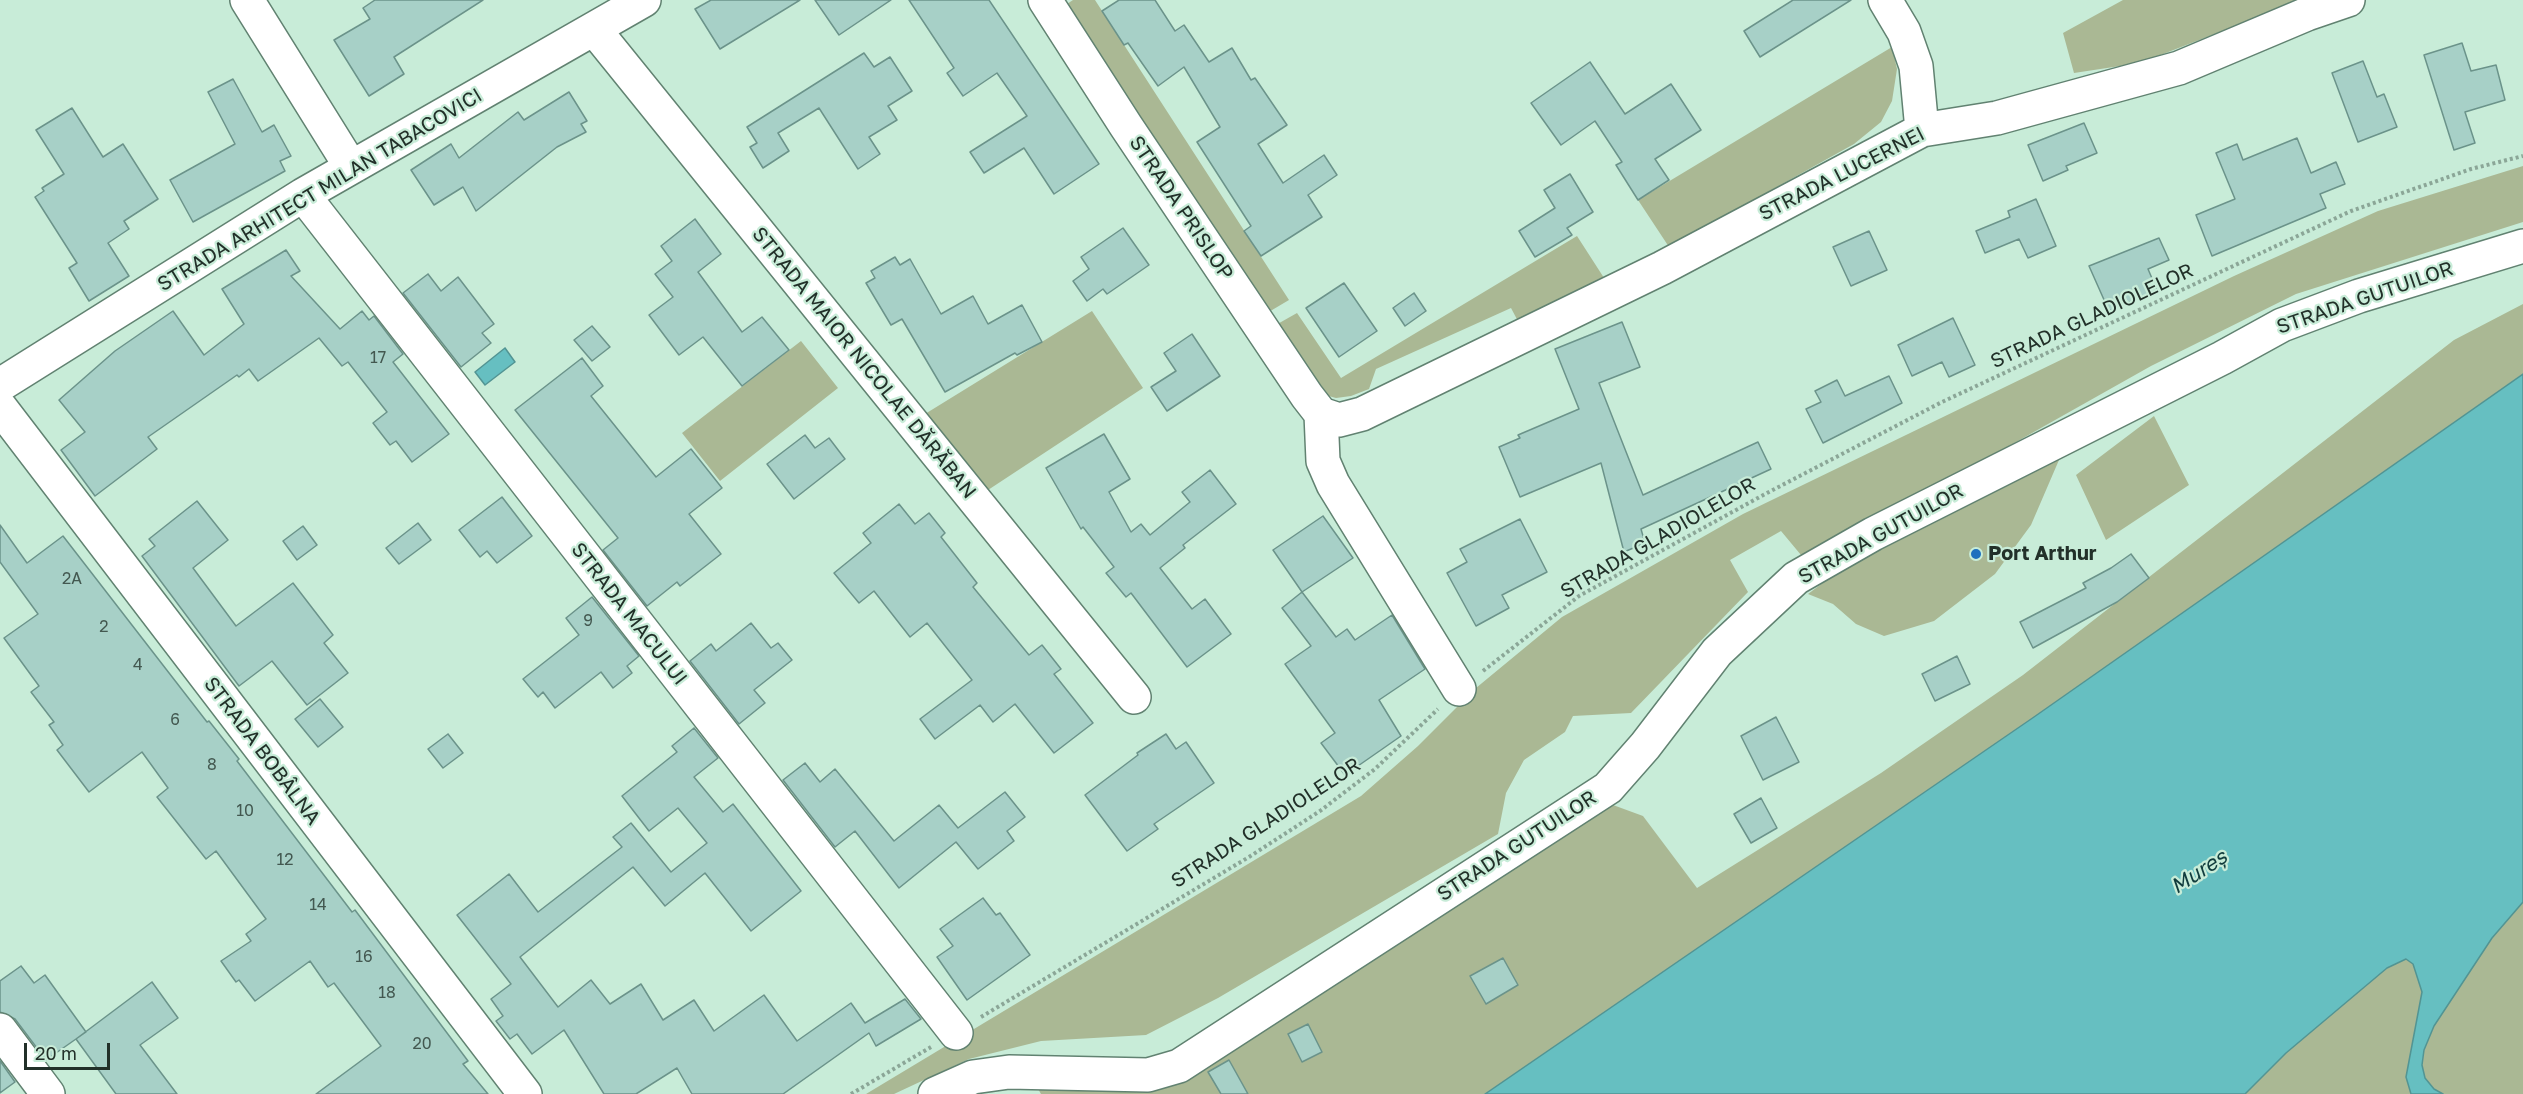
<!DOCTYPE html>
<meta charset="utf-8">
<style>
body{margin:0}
#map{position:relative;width:2523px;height:1094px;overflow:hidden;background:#c8ecd8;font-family:"Golos Text",sans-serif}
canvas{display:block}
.scale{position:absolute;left:24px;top:1043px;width:86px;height:27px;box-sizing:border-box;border:3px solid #223029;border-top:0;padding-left:8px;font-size:18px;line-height:21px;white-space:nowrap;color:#223029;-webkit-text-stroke:4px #c8ecd8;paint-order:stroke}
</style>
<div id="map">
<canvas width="2523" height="1094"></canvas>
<div class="scale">20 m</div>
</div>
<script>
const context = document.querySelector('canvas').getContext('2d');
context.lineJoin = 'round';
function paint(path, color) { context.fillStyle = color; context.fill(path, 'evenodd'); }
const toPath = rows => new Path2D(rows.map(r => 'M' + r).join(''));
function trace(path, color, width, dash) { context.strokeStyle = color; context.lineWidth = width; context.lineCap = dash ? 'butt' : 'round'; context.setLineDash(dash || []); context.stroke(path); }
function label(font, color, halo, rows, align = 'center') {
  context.font = font + ' "Golos Text",sans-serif'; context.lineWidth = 4.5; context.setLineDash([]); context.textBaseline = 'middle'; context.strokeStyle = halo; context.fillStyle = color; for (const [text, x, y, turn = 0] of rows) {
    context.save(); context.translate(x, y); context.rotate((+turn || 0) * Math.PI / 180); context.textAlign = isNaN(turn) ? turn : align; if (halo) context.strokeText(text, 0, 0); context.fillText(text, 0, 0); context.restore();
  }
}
const green = toPath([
 [1073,0,1095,0,1289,300,1267,313,1067,4],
 [2123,0,2302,0,2140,63,2074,73,2063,33],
 [1892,47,1897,69,1892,101,1881,122,1854,144,1669,247,1638,200],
 [2523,166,2523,222,2296,294,2151,366,1961,473,1801,555,1781,531,1730,560,1748,592,1631,713,1573,716,1565,732,1524,760,1506,793,1498,834,1218,998,1146,1035,1041,1041,969,1059,894,1094,866,1094,1361,796,1418,746,1476,688,1562,617,1743,514,2234,276,2378,211],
 [1577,236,1606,281,1520,325,1511,308,1376,369,1369,389,1351,396,1336,398,1325,395,1274,326,1297,313,1341,378],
 [2523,304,2523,374,2034,717,1485,1094,1041,1094,1034,1082,1136,1086,1286,1007,1613,805,1643,816,1697,888,1881,773,2023,675,2454,340],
 [1092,311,1143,388,988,490,925,414],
 [801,341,838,388,720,481,682,433],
 [2154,416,2189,485,2106,540,2076,475],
 [2065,446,2031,525,1995,574,1934,621,1884,636,1856,624,1833,604,1808,594,1840,570],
 [2523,902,2523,1094,2443,1094,2434,1089,2425,1078,2422,1065,2424,1050,2434,1026,2492,938],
 [2406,959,2413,963,2422,992,2406,1077,2411,1094,2245,1094,2286,1053,2387,968]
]);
const water = toPath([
 [505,348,515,362,485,385,475,372,505,348],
 [2523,374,2523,902,2492,938,2434,1026,2424,1050,2422,1065,2425,1078,2434,1089,2443,1094,2411,1094,2406,1077,2422,992,2413,964,2406,959,2387,968,2286,1053,2245,1094,1485,1094,2034,717,2523,374]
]);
const building = toPath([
 [375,0,483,0,394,57,404,74,369,96,334,40,370,19,363,8,375,0],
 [711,0,800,0,720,49,695,9,711,0],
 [815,0,891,0,839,35,815,0],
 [909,0,989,0,1099,164,1054,194,1024,148,984,173,970,152,1027,116,997,73,963,96,947,73,954,68,909,0],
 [1119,0,1155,0,1175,31,1184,25,1209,62,1232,48,1251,80,1255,78,1287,125,1258,144,1283,183,1324,155,1337,175,1308,195,1322,217,1261,256,1244,231,1251,226,1197,142,1220,127,1184,67,1158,86,1128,43,1124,45,1102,11,1119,0],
 [1793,0,1851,0,1760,57,1744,31,1793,0],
 [2462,43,2471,71,2496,65,2505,100,2465,112,2475,143,2454,150,2424,55,2462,43],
 [864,53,874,67,890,57,912,91,888,106,897,120,869,137,880,154,858,169,819,108,778,133,789,151,763,168,750,147,757,143,747,127,864,53],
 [2363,61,2377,97,2384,94,2397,127,2358,142,2332,73,2363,61],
 [1590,62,1625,114,1671,84,1701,130,1655,159,1669,180,1638,200,1616,165,1622,162,1595,121,1561,145,1531,103,1590,62],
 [233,79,262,132,274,125,291,156,280,161,285,171,193,222,170,180,235,144,208,92,233,79],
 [569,92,587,121,581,124,586,132,557,147,476,211,463,187,434,205,411,170,451,144,459,158,518,112,524,120,569,92],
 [72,108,103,157,123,144,158,199,124,221,129,229,108,243,129,276,89,301,69,268,77,263,35,197,44,191,42,188,64,174,36,130,72,108],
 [2084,123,2097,153,2066,166,2068,170,2043,181,2028,145,2084,123],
 [2297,138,2311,173,2336,162,2345,184,2320,194,2326,208,2212,256,2196,215,2235,199,2216,153,2237,144,2243,160,2297,138],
 [1570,174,1593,212,1567,228,1572,235,1535,257,1519,231,1555,208,1544,190,1570,174],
 [2036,199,2056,246,2028,258,2019,239,1985,253,1976,231,2010,217,2008,211,2036,199],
 [695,219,721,254,698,272,742,332,762,317,789,350,742,386,703,337,679,355,649,315,673,297,655,274,672,261,661,246,695,219],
 [1123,228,1149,265,1107,294,1103,289,1087,301,1073,281,1089,269,1081,257,1123,228],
 [1869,231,1887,270,1851,286,1833,247,1869,231],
 [2159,238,2169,260,2148,269,2157,290,2109,311,2089,266,2159,238],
 [286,250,300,271,291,276,340,329,362,311,369,320,374,316,403,354,393,362,449,434,412,462,396,441,390,445,373,423,387,412,348,362,342,366,319,338,258,381,249,369,239,377,237,375,148,437,157,449,95,496,61,450,85,432,59,400,115,351,173,311,204,355,244,324,222,289,286,250],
 [895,257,900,265,910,259,941,314,973,296,988,324,1022,305,1042,342,1017,355,1015,353,945,392,902,319,891,325,866,283,875,278,871,271,895,257],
 [428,274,441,291,458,277,494,324,482,333,491,343,461,367,403,293,428,274],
 [1344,283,1377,331,1339,357,1306,308,1344,283],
 [1414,293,1426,311,1405,326,1393,308,1414,293],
 [1953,318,1975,365,1949,377,1942,362,1912,376,1898,345,1953,318],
 [1622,322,1640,367,1599,383,1643,495,1758,442,1771,469,1641,529,1645,543,1624,552,1601,463,1520,497,1499,447,1520,438,1518,435,1579,409,1555,349,1622,322],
 [592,326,610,347,592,361,574,340,592,326],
 [1192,334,1220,376,1167,411,1151,387,1176,371,1164,353,1192,334],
 [582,358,603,386,591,396,656,477,691,449,722,488,689,514,721,554,680,586,677,582,647,606,603,550,618,538,515,410,582,358],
 [1889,376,1902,403,1823,443,1806,409,1821,402,1815,391,1837,380,1845,396,1889,376],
 [1104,434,1130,479,1109,492,1131,532,1141,524,1150,535,1190,502,1182,492,1210,470,1236,504,1183,545,1185,548,1160,568,1192,609,1205,599,1231,634,1187,667,1131,593,1126,597,1106,573,1114,567,1083,527,1081,529,1046,468,1104,434],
 [805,435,815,448,829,438,845,459,794,499,767,464,805,435],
 [502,497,532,536,497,563,487,551,480,557,459,530,502,497],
 [197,501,228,540,193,568,236,626,293,583,333,635,324,643,348,673,307,705,272,661,239,686,142,556,155,546,149,539,197,501],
 [899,504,915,524,929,513,945,533,941,537,977,583,973,587,1029,655,1042,645,1061,669,1054,674,1093,723,1054,753,1015,704,993,722,980,705,935,739,920,719,972,680,927,623,910,637,874,591,859,603,834,573,871,543,863,533,899,504],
 [1323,516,1353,558,1302,592,1273,550,1323,516],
 [1520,519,1547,572,1502,595,1509,608,1476,626,1447,573,1467,562,1460,549,1520,519],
 [418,523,431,540,399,564,386,548,418,523],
 [0,525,27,563,63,536,207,722,209,721,239,759,237,761,352,912,355,910,468,1061,463,1064,488,1094,316,1094,381,1046,334,983,328,987,310,961,255,1001,239,980,236,982,221,961,251,941,246,934,266,919,216,851,206,859,157,797,168,788,142,752,89,792,57,750,63,745,49,725,54,722,31,692,39,686,4,638,38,614,0,562,0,525],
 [303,526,317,545,297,560,283,541,303,526],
 [2131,554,2149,578,2117,602,2033,648,2020,622,2086,588,2083,583,2111,568,2131,554],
 [1302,592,1336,637,1347,629,1355,640,1392,615,1425,669,1379,700,1401,736,1345,775,1321,743,1335,733,1285,664,1311,646,1282,608,1302,592],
 [592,597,639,656,627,666,632,673,613,688,601,672,555,708,543,692,538,697,523,679,579,635,566,618,592,597],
 [751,623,771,648,778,643,792,660,754,690,765,703,739,724,690,661,711,644,716,651,751,623],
 [1957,656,1970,684,1935,701,1922,674,1957,656],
 [320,699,343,727,318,747,295,719,320,699],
 [1776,717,1799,762,1763,780,1741,736,1776,717],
 [694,728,718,758,694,777,723,812,733,804,801,891,751,931,705,873,665,906,633,867,520,957,558,1007,591,980,610,1004,641,984,663,1020,694,1000,714,1031,764,995,797,1041,851,1003,865,1023,905,999,921,1019,876,1046,869,1033,783,1094,692,1094,677,1068,636,1094,604,1094,564,1030,532,1054,517,1034,510,1039,496,1021,503,1016,491,999,511,984,457,915,509,874,538,912,622,847,613,837,631,823,671,872,707,843,678,808,649,831,622,796,677,752,672,746,694,728],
 [448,734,463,753,443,768,428,749,448,734],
 [1166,734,1176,749,1186,742,1214,783,1154,824,1158,829,1127,851,1085,795,1138,755,1137,753,1166,734],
 [805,763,820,782,835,769,894,841,939,805,958,828,1005,792,1025,817,1007,831,1014,841,978,869,956,842,899,888,855,831,835,847,783,780,805,763],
 [1761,798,1777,828,1751,843,1734,814,1761,798],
 [983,898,996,915,1000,913,1030,955,967,1000,937,957,953,946,940,929,983,898],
 [1503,958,1518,985,1486,1004,1470,976,1503,958],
 [21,966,34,983,45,975,86,1032,46,1060,15,1019,0,1012,0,981,21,966],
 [152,982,178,1018,140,1045,177,1094,116,1094,76,1039,152,982],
 [1308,1024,1322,1052,1302,1062,1288,1034,1308,1024],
 [1229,1060,1248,1094,1221,1094,1208,1072,1229,1060],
 [0,1061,15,1082,0,1093,0,1061]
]);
const path = toPath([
 [1483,671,1579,596,1767,493,1942,402,2351,211,2471,169,2523,156],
 [981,1017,1249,857,1320,811,1375,769,1438,709],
 [851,1094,931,1047]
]);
const minor = toPath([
 [247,0,351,167],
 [1045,0,1126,126,1307,396,1321,414,1339,420,1362,414,1662,268,1922,130,1997,118,2179,68,2307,14,2348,0],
 [1885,0,1904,32,1916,66,1922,130],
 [594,29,1134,697],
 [303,195,956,1033],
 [0,385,303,195,644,0],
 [0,407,525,1094],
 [1321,414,1323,461,1333,484,1459,689],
 [0,1030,48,1094],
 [935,1094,973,1077,1009,1072,1148,1075,1179,1066,1608,788,1645,746,1717,652,1796,578,1873,534,2222,358,2282,325,2359,296,2523,246]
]);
const markers = [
 [1976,554,6,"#1d70be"]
];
const numberNames = [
 ["17",378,358],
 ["2A",72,579],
 ["9",588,621],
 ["2",104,627],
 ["4",138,665],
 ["6",175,720],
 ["8",212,765],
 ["10",245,811],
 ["12",285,860],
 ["14",318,905],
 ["16",364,957],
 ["18",387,993],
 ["20",422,1044]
];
const streetNames = [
 ["STRADA LUCERNEI",1842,174,-27],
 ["STRADA ARHITECT MILAN TABACOVICI",320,190,-31],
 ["STRADA PRISLOP",1181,208,56],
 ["STRADA GUTUILOR",2365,298,-19],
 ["STRADA GLADIOLELOR",2092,316,-25],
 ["STRADA MAIOR NICOLAE DĂRĂBAN",864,363,51],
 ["STRADA GUTUILOR",1881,534,-29],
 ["STRADA GLADIOLELOR",1658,538,-30],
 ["STRADA MACULUI",629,614,52],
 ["STRADA BOBÂLNA",262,751,53],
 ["STRADA GLADIOLELOR",1266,823,-33],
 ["STRADA GUTUILOR",1517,846,-33]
];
const poiNames = [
 ["Port Arthur",1988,554]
];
const waterNames = [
 ["Mureș",2199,872,-33]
];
paint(green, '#aab894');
paint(water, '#66bfc1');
trace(water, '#529493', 1.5);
paint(building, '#a7d0c7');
trace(building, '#6b938a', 1.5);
trace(minor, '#618271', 36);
trace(path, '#8ba697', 4, [3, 3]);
trace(minor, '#fff', 33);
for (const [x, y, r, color] of markers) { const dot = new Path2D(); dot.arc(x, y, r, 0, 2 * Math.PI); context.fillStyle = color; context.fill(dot); trace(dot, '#c8ecd8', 2); }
label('16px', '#435850', null, numberNames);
label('20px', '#223029', '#c8ecd8', streetNames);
label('bold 20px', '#223029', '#c8ecd8', poiNames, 'left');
label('italic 21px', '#113c3d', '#c8ecd8', waterNames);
</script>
